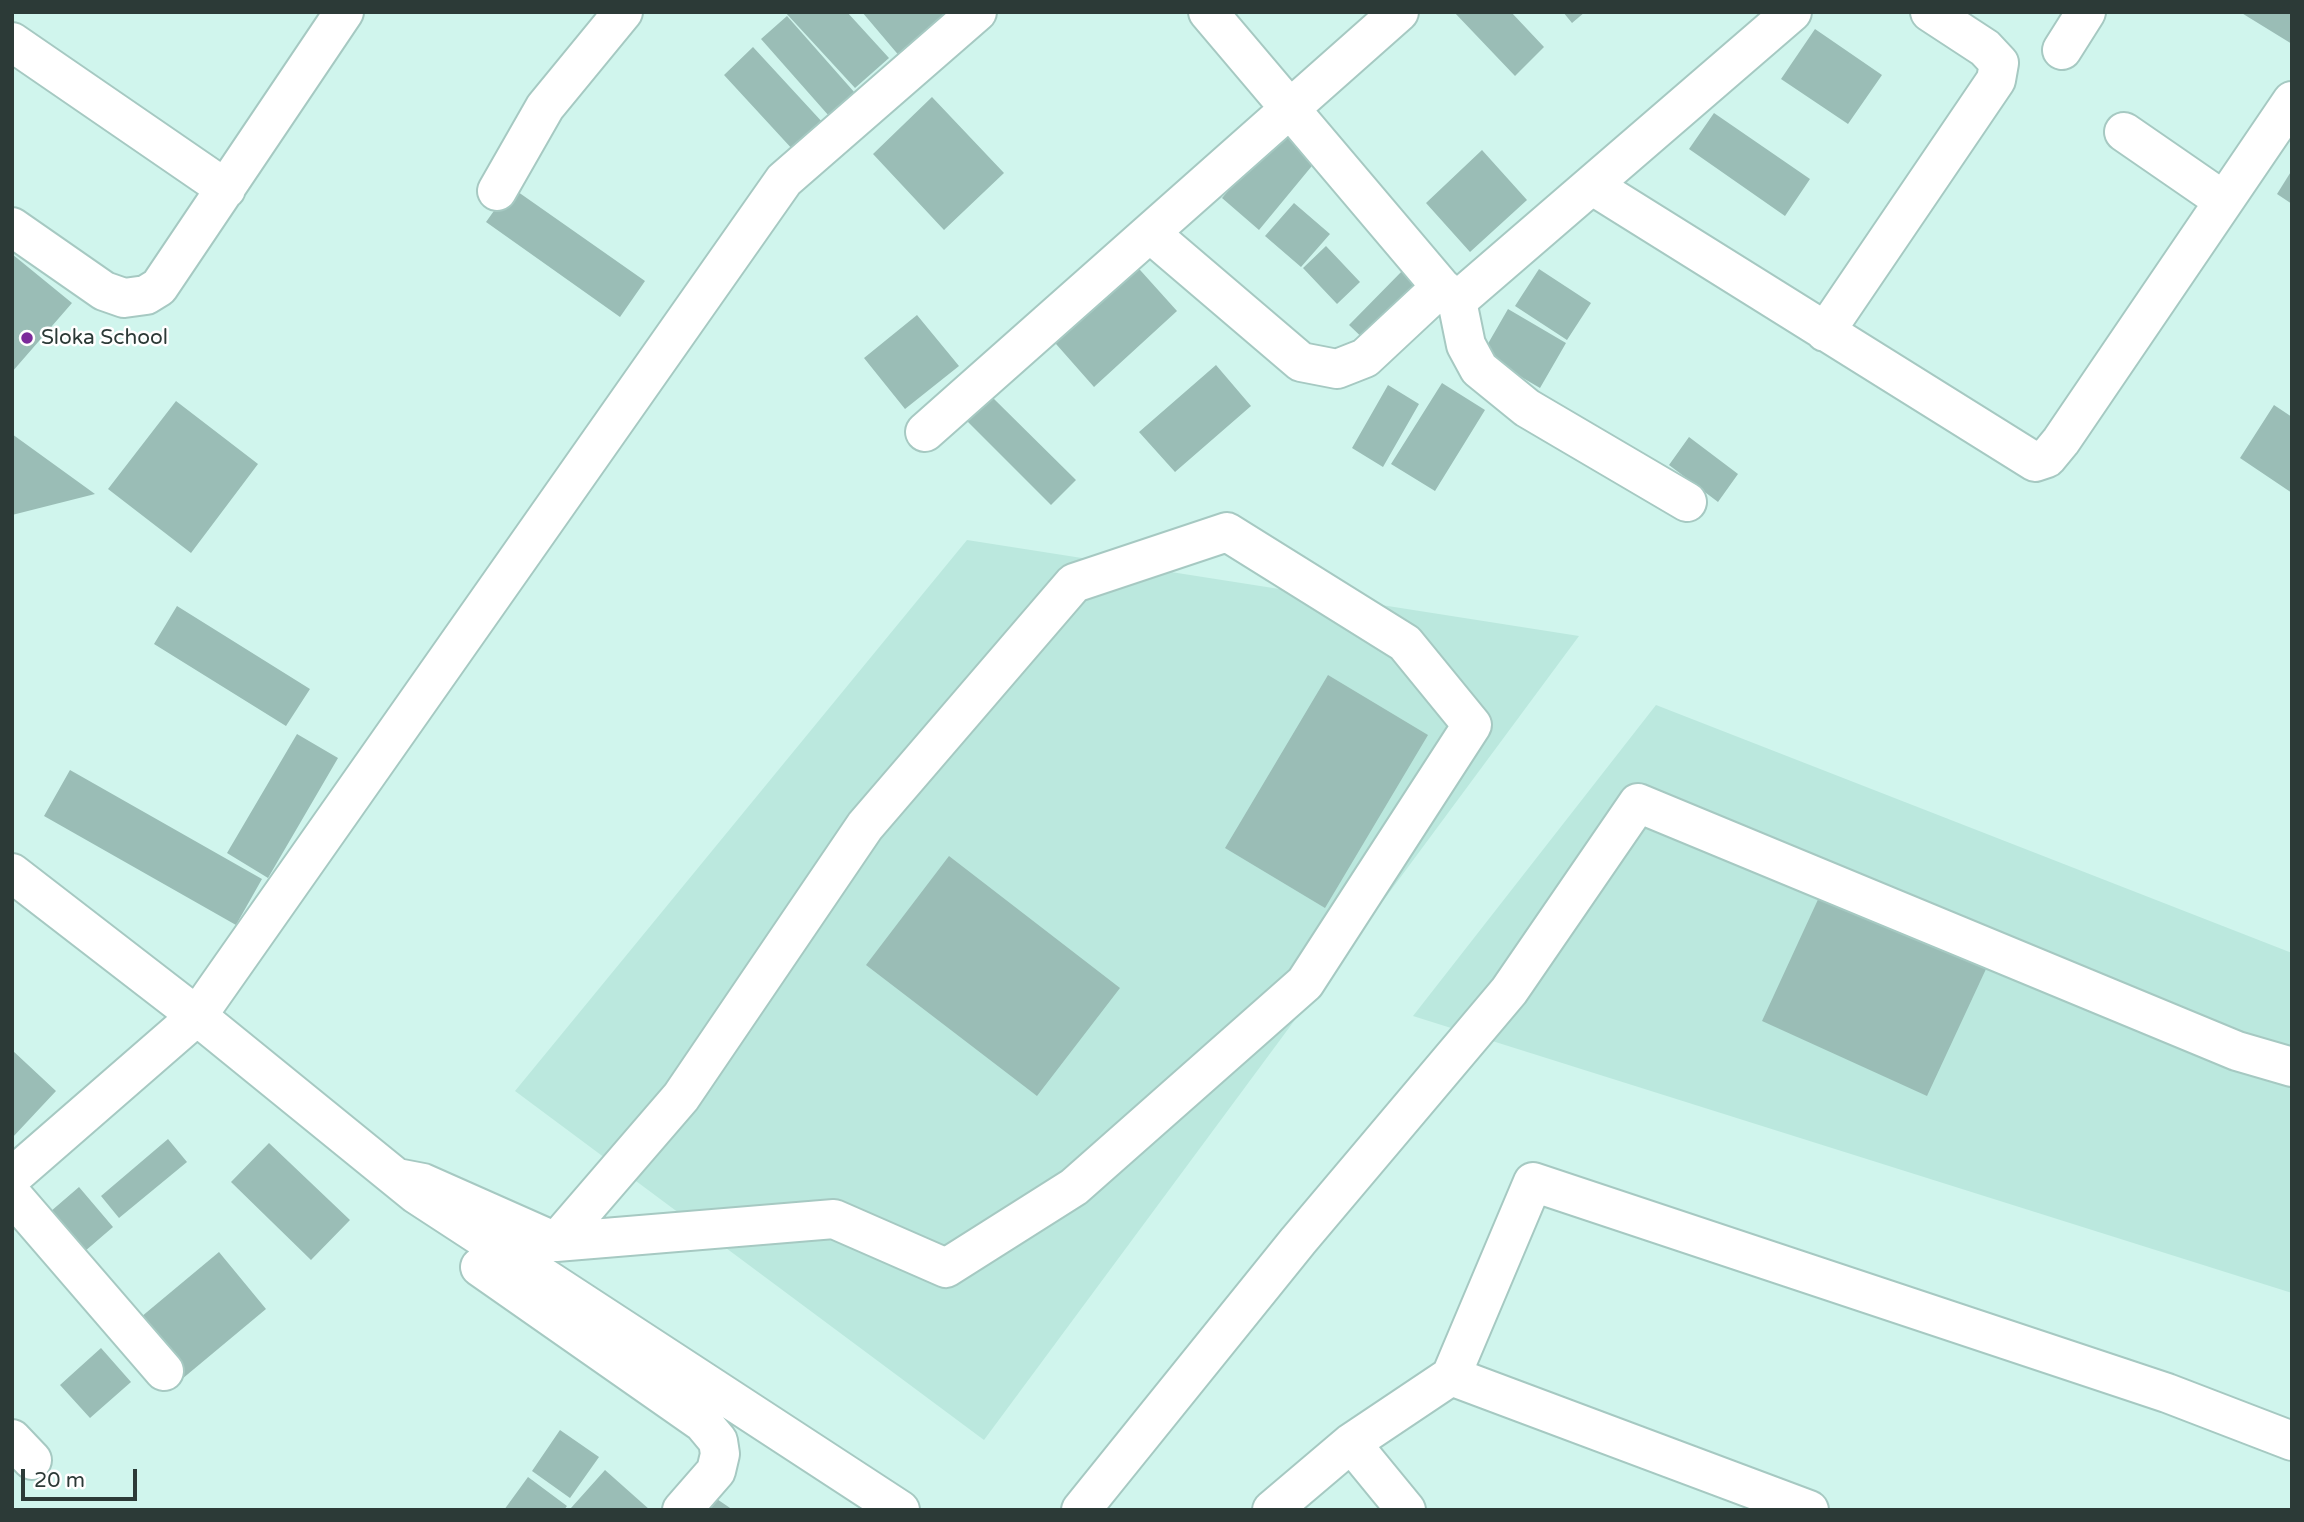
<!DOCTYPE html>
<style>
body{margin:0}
#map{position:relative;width:2304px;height:1522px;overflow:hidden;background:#d0f5ed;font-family:"Varela Round",sans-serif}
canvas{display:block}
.frame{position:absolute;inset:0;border:14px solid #2c3a37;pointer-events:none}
.scale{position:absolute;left:21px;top:1469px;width:116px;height:32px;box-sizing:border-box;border:4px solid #2c3a37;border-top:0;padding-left:9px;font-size:21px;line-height:24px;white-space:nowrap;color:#2c3a37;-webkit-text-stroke:5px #fff;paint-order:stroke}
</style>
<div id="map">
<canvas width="2304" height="1522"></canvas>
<div class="frame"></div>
<div class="scale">20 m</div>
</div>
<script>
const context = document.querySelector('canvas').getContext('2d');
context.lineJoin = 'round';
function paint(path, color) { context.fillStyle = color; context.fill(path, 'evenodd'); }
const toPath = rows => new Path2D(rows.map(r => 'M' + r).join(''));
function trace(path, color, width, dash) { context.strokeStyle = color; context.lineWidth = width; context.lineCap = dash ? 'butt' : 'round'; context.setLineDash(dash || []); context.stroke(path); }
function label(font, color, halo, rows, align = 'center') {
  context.font = font + ' "Varela Round",sans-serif'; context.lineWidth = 5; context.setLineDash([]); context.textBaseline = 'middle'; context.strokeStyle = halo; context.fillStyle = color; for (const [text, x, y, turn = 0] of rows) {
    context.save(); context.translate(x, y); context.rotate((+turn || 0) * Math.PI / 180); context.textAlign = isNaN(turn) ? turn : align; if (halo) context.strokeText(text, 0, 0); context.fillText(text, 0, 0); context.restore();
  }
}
const built = toPath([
 [967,540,1579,636,984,1440,515,1091],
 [1656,705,2292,953,2292,1293,1413,1016]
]);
const building = toPath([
 [785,12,847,12,889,58,855,88],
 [862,12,941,12,947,19,901,58],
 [1454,12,1511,12,1544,47,1515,76],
 [1563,12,1585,12,1572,23],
 [2240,12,2292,12,2292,44],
 [787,16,855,93,829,116,761,39],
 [1815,29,1882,75,1848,124,1781,79],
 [753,47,824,124,794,151,724,75],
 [932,97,1004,173,944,230,873,154],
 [1714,113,1810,179,1785,216,1689,149],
 [1280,130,1316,161,1259,230,1222,198],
 [1482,150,1527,200,1470,252,1426,203],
 [2292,170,2292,204,2277,194],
 [511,187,645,281,620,317,486,222],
 [1294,203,1330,234,1301,267,1265,236],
 [1326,246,1360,282,1337,304,1303,268],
 [12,254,72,303,12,372],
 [1132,261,1177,311,1094,387,1049,336],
 [1405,268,1427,289,1371,346,1349,325],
 [1539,269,1591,303,1567,340,1515,306],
 [1508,309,1566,343,1540,388,1482,354],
 [917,315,959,366,905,409,864,358],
 [1216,365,1251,406,1175,472,1139,432],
 [1442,383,1485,410,1435,491,1391,464],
 [1388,385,1419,404,1383,467,1352,448],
 [991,396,1076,480,1051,505,967,421],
 [176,401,258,464,191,553,108,489],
 [2274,405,2292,417,2292,493,2240,458],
 [12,434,95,494,12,515],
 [1689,437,1738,474,1718,502,1669,465],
 [177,606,310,689,286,726,154,644],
 [1328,675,1428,735,1325,908,1225,848],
 [297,734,338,758,268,878,227,853],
 [70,770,262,879,236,925,44,816],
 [949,856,1120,988,1037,1096,866,965],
 [1821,893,1986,969,1927,1096,1762,1021],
 [12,1050,56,1091,12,1138],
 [168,1139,187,1162,119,1218,101,1196],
 [269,1143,350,1220,311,1260,231,1182],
 [79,1187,113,1227,77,1258,43,1218],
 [219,1252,266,1309,182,1379,135,1322],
 [101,1348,131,1382,90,1418,60,1385],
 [560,1430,599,1457,570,1498,532,1471],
 [605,1470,650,1510,571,1508],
 [528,1477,567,1506,564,1510,504,1510],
 [711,1495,733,1510,701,1510]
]);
const minor = toPath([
 [1208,12,1441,287,1457,301,1792,12],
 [12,42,226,189],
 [2062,50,2086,12],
 [2124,132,2224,201],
 [1593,186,2035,462,2047,458,2061,441,2292,101],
 [497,191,545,107,623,12],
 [12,227,104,291,124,298,146,295,159,287,344,12],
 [1151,234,1301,362,1337,369,1365,358,1441,287],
 [1457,301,1466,345,1479,369,1527,408,1687,502],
 [1825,332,1996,80,1999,63,1985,48,1930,12],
 [925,432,1399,12],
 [12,873,197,1016,416,1194,900,1510],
 [12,1177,197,1016,784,180,977,12],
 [397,1178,423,1183,556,1242,681,1097,865,826,1074,583,1227,532,1405,643,1472,725,1305,983,1074,1187,946,1268,834,1219,556,1242],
 [12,1195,164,1371],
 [480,1267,703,1423,718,1441,720,1454,716,1471,682,1510],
 [1451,1376,1533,1182,2167,1393,2292,1441],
 [12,1439,32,1460],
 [1351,1443,1406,1510],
 [1081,1510,1298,1241,1509,991,1638,803,2237,1051,2292,1067],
 [1272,1510,1351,1443,1451,1376,1809,1510]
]);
const markers = [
 [27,338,7,"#7b2a9a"]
];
const poiNames = [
 ["Sloka School",41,338]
];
paint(built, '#bbe8de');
paint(building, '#9abdb6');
trace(minor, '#a6c9c2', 42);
trace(minor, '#fff', 38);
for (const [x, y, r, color] of markers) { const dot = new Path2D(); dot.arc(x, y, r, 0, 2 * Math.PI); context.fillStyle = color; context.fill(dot); trace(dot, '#fff', 2.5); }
label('21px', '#2c3a37', '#fff', poiNames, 'left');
</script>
